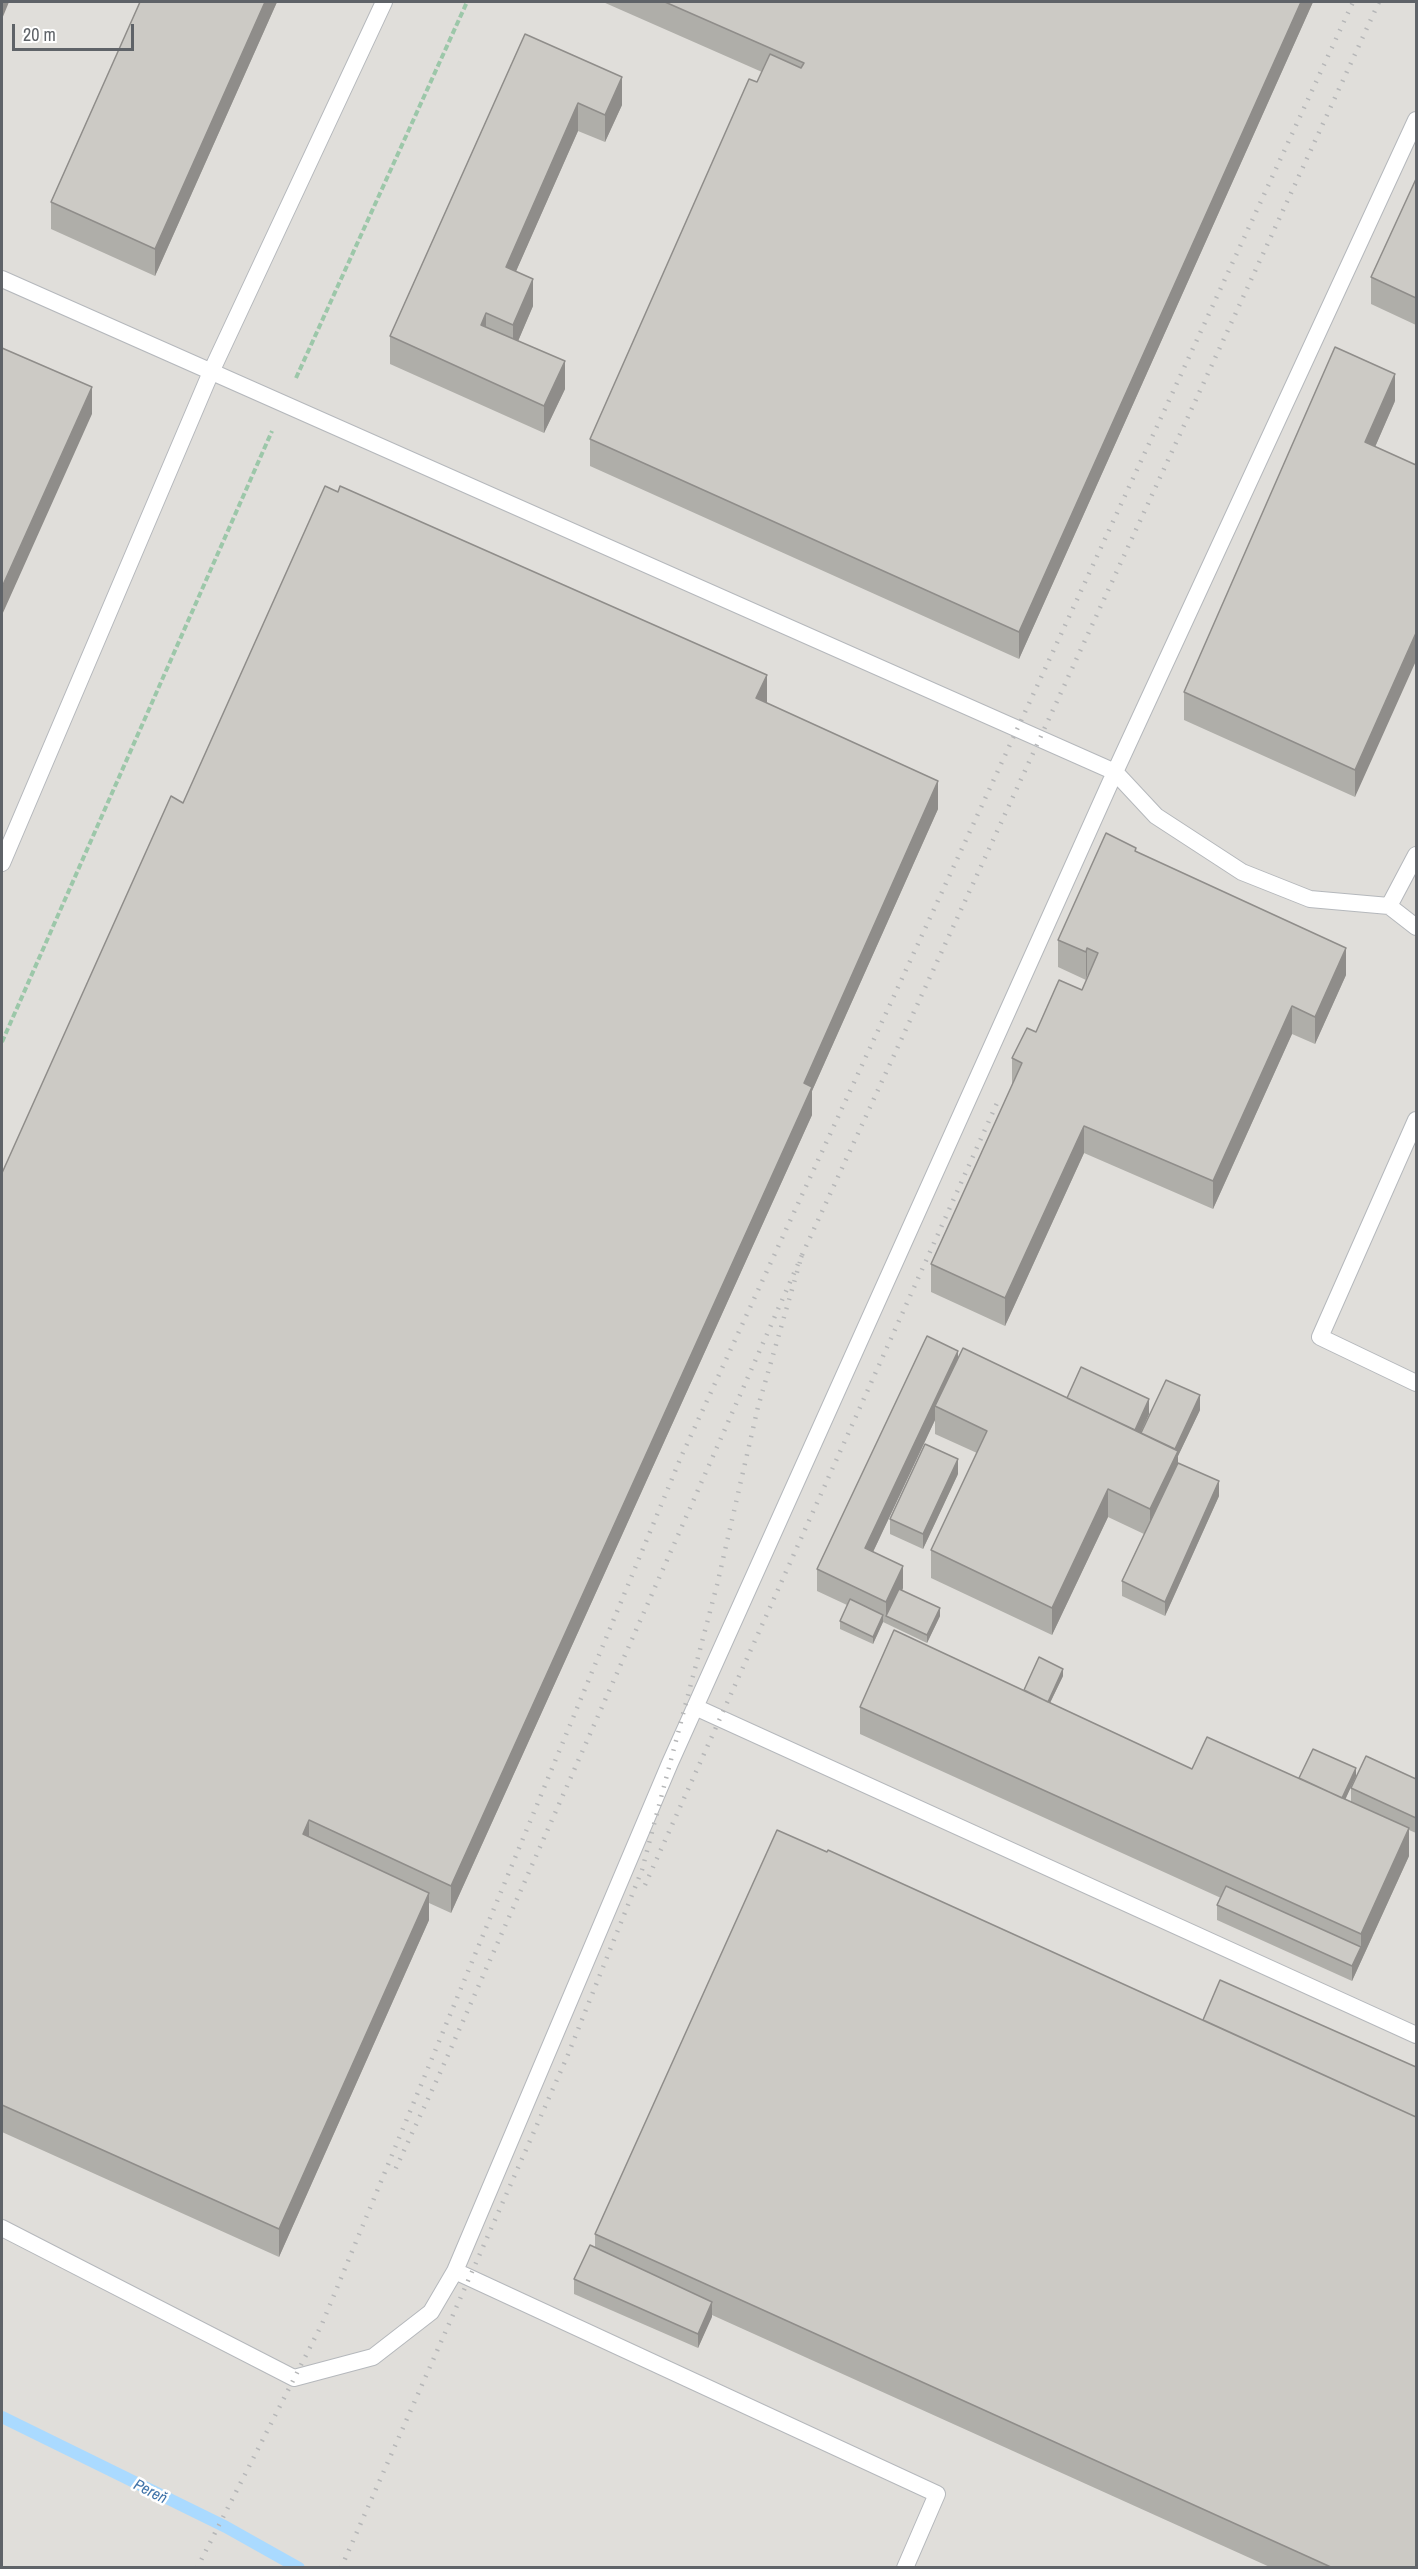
<!DOCTYPE html>
<meta charset="utf-8">
<style>
body{margin:0}
#map{position:relative;width:1418px;height:2569px;overflow:hidden;background:#f1efe8;font-family:"Archivo Narrow",sans-serif}
canvas{display:block}
.frame{position:absolute;inset:0;border:3px solid #5f6368;pointer-events:none}
.scale{position:absolute;left:12px;top:24px;width:122px;height:27px;box-sizing:border-box;border:3px solid #5f6368;border-top:0;padding-left:8px;font-size:18px;line-height:21px;white-space:nowrap;color:#5f6368;-webkit-text-stroke:4px #fff;paint-order:stroke}
</style>
<div id="map">
<canvas width="1418" height="2569"></canvas>
<div class="frame"></div>
<div class="scale">20 m</div>
</div>
<script>
const context = document.querySelector('canvas').getContext('2d');
context.lineJoin = 'round';
function paint(path, color) { context.fillStyle = color; context.fill(path, 'evenodd'); }
const toPath = rows => new Path2D(rows.map(r => 'M' + r).join(''));
function trace(path, color, width, dash) { context.strokeStyle = color; context.lineWidth = width; context.lineCap = dash ? 'butt' : 'round'; context.setLineDash(dash || []); context.stroke(path); }
function label(font, color, halo, rows, align = 'center') {
  context.font = font + ' "Archivo Narrow",sans-serif'; context.lineWidth = 5; context.setLineDash([]); context.textBaseline = 'middle'; context.strokeStyle = halo; context.fillStyle = color; for (const [text, x, y, turn = 0] of rows) {
    context.save(); context.translate(x, y); context.rotate((+turn || 0) * Math.PI / 180); context.textAlign = isNaN(turn) ? turn : align; if (halo) context.strokeText(text, 0, 0); context.fillText(text, 0, 0); context.restore();
  }
}
const industrial = toPath([
 [2,2,1416,2,1416,2567,2,2567]
]);
const stream = toPath([
 [2,2417,226,2527,299,2568]
]);
const path = toPath([
 [296,378,467,2],
 [2,1042,272,431]
]);
const lane = toPath([
 [2,279,1115,772,1156,816,1242,872,1310,899,1389,906,1416,855],
 [2,863,211,372,384,2],
 [1389,906,1416,927],
 [1416,1120,1320,1337,1416,1383],
 [695,1707,1416,2035],
 [2,2228,294,2378,373,2357,431,2312,455,2271,670,1763,1115,772,1416,120],
 [455,2271,937,2494,905,2568]
]);
const rail = toPath([
 [802,1255,1379,2],
 [645,1885,997,1103],
 [197,2568,322,2324,681,1457,1353,2],
 [341,2568,567,2057,642,1870,717,1585,758,1407,802,1255,440,2073,395,2170]
]);
const wall = toPath([
 [140,2,277,2,155,276,51,229,51,202],
 [603,2,1313,2,1019,659,590,466,590,439,762,72],
 [525,34,622,105,605,142,578,131,516,271,533,306,518,341,565,389,544,433,390,364,390,336],
 [1416,179,1416,325,1371,304,1371,277],
 [1395,401,1375,447,1355,797,1184,720,1184,692],
 [767,703,938,809,812,1091,812,1115,451,1913,429,1903,429,1920,279,2257,2,2132,2,1173,183,803],
 [1136,852,1346,975,1315,1044,1292,1034,1213,1209,1084,1153,1005,1326,931,1292,931,1264,1012,1085,1012,1058,1036,1032,1082,990,1088,976,1087,975,1086,980,1058,967,1058,940],
 [958,1360,1067,1398,1149,1414,1141,1433,1200,1410,1178,1456,1178,1463,1219,1496,1165,1616,1122,1596,1122,1581,1144,1534,1108,1517,1052,1635,931,1578,931,1550,977,1453,935,1434,935,1420,873,1552,903,1588,902,1591,940,1616,927,1643,883,1622,873,1644,840,1629,840,1621,847,1605,817,1591,817,1569],
 [958,1474,923,1549,890,1534,890,1519],
 [1063,1676,1050,1703,1192,1769,1299,1778,1356,1776,1345,1799,1351,1802,1351,1788,1416,1779,1416,1833,1409,1830,1409,1856,1352,1981,1217,1920,1217,1905,1221,1898,860,1734,860,1707,1024,1691],
 [595,2234,1416,2568,1272,2568,712,2315,698,2348,574,2294,574,2279,595,2247]
]);
const shadedWall = toPath([
 [2,2,9,2,2,19],
 [265,2,277,2,155,276,155,249],
 [1301,2,1313,2,1019,659,1019,632],
 [622,77,622,105,605,142,605,115],
 [578,103,578,131,506,294,506,267],
 [533,279,533,306,513,353,513,325],
 [486,313,486,341,481,325],
 [565,361,565,389,544,433,544,406],
 [1395,374,1395,401,1365,470,1365,442],
 [92,387,92,414,2,615,2,587],
 [1416,633,1416,661,1355,797,1355,770],
 [767,675,767,703,756,698],
 [938,781,938,809,812,1091,812,1115,451,1913,451,1886,804,1083],
 [1087,948,1087,975,1086,980,1086,952],
 [1346,948,1346,975,1315,1044,1315,1017],
 [1292,1006,1292,1034,1213,1209,1213,1181],
 [1084,1126,1084,1153,1005,1326,1005,1298],
 [958,1351,958,1373,935,1406,935,1420,865,1569,865,1548],
 [1200,1395,1200,1410,1178,1456,1178,1478,1150,1537,1150,1509,1173,1451],
 [1149,1399,1149,1414,1134,1447,1134,1433],
 [958,1459,958,1474,923,1549,923,1534],
 [1219,1481,1219,1496,1165,1616,1165,1602],
 [1108,1489,1108,1517,1052,1635,1052,1608],
 [903,1566,903,1588,889,1617,886,1616,886,1602],
 [940,1608,940,1616,927,1643,927,1635],
 [883,1615,883,1622,873,1644,873,1637],
 [1063,1669,1063,1676,1047,1709,1047,1702],
 [1356,1768,1356,1776,1341,1809,1341,1801],
 [309,1820,309,1848,303,1834],
 [1409,1828,1409,1856,1352,1981,1352,1966,1361,1947,1361,1934],
 [429,1893,429,1920,279,2257,279,2229],
 [712,2302,712,2317,698,2348,698,2334]
]);
const building = toPath([
 [140,2,265,2,155,249,51,202,140,2],
 [665,2,1301,2,1019,632,590,439,749,79,757,82,770,54,801,68,804,63,665,2],
 [525,34,622,77,605,115,578,103,506,267,533,279,513,325,486,313,481,325,565,361,544,406,390,336,525,34],
 [1416,179,1416,298,1371,277,1416,179],
 [1335,347,1395,374,1365,442,1416,465,1416,633,1355,770,1184,692,1335,347],
 [2,348,92,387,2,587,2,348],
 [325,486,338,492,340,486,767,675,756,698,938,781,804,1083,812,1087,451,1886,309,1820,303,1834,429,1893,279,2229,2,2105,2,1173,171,796,183,803,325,486],
 [1106,833,1136,848,1135,851,1346,948,1315,1017,1292,1006,1213,1181,1084,1126,1005,1298,931,1264,1022,1063,1012,1058,1027,1028,1036,1032,1059,980,1082,990,1098,953,1087,948,1086,952,1058,940,1106,833],
 [927,1336,958,1351,865,1548,903,1566,886,1602,817,1569,927,1336],
 [963,1348,1178,1451,1150,1509,1108,1489,1052,1608,931,1550,987,1431,935,1406,963,1348],
 [1081,1367,1149,1399,1135,1430,1067,1398,1081,1367],
 [1166,1380,1200,1395,1175,1449,1141,1433,1166,1380],
 [925,1444,958,1459,923,1534,890,1519,925,1444],
 [1178,1463,1219,1481,1165,1602,1122,1581,1178,1463],
 [899,1589,940,1608,927,1635,886,1616,899,1589],
 [850,1599,883,1615,873,1637,840,1621,850,1599],
 [894,1630,1192,1769,1207,1737,1409,1828,1361,1934,860,1707,894,1630],
 [1039,1657,1063,1669,1048,1702,1024,1690,1039,1657],
 [1313,1749,1356,1768,1342,1798,1299,1778,1313,1749],
 [1366,1756,1416,1779,1416,1818,1351,1788,1366,1756],
 [777,1830,827,1852,828,1850,1416,2117,1416,2568,1333,2568,595,2234,777,1830],
 [1226,1886,1361,1947,1352,1966,1217,1905,1226,1886],
 [1220,1980,1416,2067,1416,2117,1203,2020,1220,1980],
 [590,2245,712,2302,698,2334,574,2279,590,2245]
]);
const waterNames = [
 ["Pereň",150,2492,27]
];
paint(industrial, '#e0deda');
trace(stream, '#aadaff', 12);
trace(lane, '#b5b8bc', 18);
trace(path, '#9cc7a9', 4, [6, 3]);
trace(lane, '#fff', 16);
trace(rail, '#b6b7b8', 4.5, [1.5, 8]);
paint(wall, '#afaea9');
paint(shadedWall, '#8f8d8a');
paint(building, '#cccac5');
trace(building, '#8f8d8a', 1.5);
label('italic 16px', '#4174aa', '#fff', waterNames);
</script>
